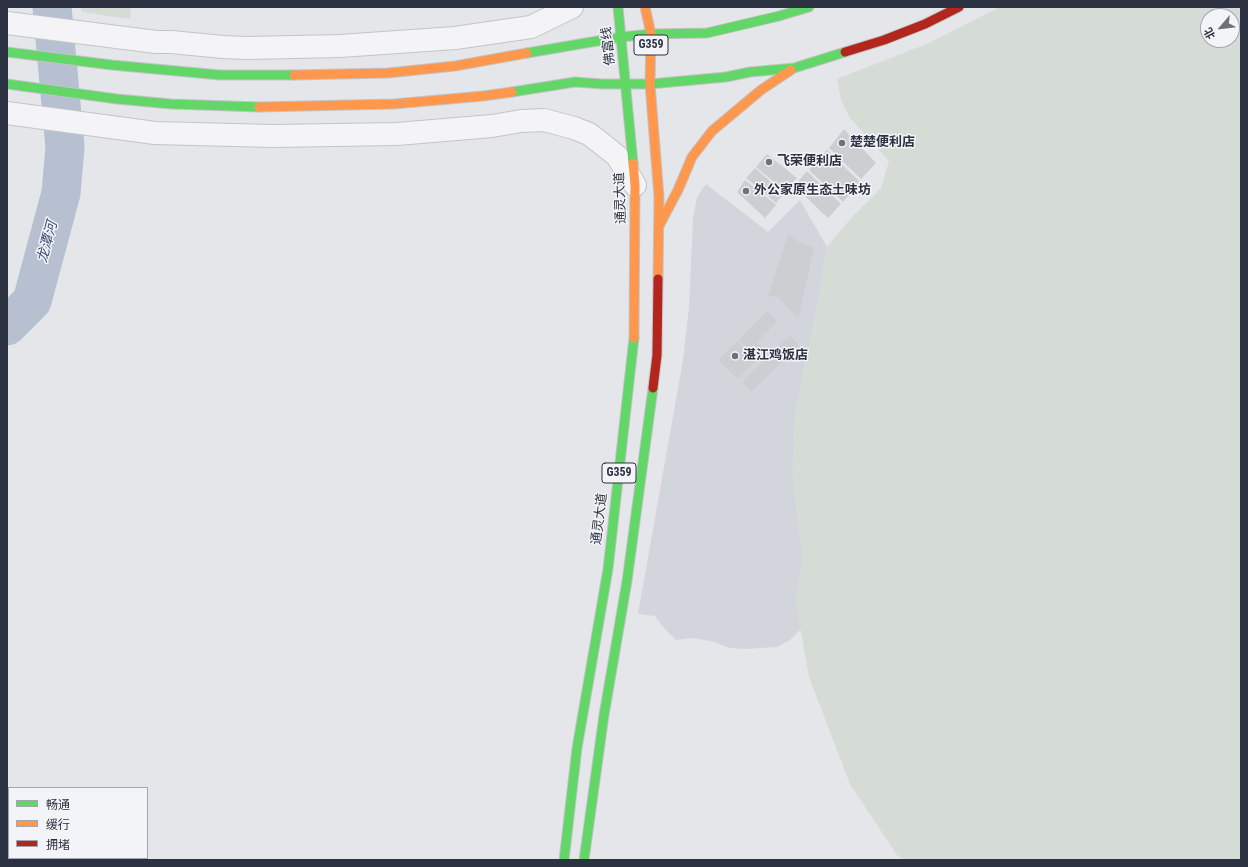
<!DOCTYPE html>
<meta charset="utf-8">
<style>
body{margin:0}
#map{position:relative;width:1248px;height:867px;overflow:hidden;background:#e4e6e9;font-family:"Roboto Condensed","Noto Sans SC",sans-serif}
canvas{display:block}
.frame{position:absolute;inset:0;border:8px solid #2c3241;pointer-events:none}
.legend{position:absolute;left:8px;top:787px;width:140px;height:72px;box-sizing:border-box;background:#f3f4f8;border:1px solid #a3a6af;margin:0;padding:5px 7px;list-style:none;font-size:12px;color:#2c3241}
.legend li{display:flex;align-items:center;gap:8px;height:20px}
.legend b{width:20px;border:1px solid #a3a6af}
.north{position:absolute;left:1200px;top:8px;width:40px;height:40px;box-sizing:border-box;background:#f3f4f8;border:1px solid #a3a6af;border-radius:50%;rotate:242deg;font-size:11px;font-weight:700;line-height:16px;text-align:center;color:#2c3241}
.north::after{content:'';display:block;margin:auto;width:14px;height:18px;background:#6c717c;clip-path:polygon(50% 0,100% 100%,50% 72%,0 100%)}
</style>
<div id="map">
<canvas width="1248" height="867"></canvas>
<div class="frame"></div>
<ul class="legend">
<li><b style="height:5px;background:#63d668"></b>畅通</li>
<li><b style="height:5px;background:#ff974d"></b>缓行</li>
<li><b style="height:5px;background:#b3261e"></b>拥堵</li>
</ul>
<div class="north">北</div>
</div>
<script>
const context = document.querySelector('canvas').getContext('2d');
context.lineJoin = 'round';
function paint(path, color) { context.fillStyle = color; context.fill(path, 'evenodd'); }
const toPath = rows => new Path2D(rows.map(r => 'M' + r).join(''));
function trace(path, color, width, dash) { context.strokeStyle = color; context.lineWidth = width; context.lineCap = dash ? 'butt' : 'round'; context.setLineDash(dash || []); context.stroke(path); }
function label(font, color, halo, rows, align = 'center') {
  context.font = font + ' "Roboto Condensed","Noto Sans SC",sans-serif'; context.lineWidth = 3; context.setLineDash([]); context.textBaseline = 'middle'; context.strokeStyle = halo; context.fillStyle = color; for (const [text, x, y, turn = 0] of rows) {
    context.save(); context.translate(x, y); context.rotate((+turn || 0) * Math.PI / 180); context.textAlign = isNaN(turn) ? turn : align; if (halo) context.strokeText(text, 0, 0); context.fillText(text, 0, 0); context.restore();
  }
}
const built = toPath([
 [706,184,768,232,800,200,827,247,820,292,795,415,793,482,803,559,796,603,801,629,790,640,777,647,745,649,730,648,711,641,692,638,676,640,665,629,655,616,638,614,683,360,689,308,693,219,697,197]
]);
const green = toPath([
 [81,7,131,7,130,19,82,12],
 [1000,7,1241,7,1241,860,904,860,897,855,850,784,809,677,796,603,803,559,793,482,795,415,820,292,827,247,852,217,881,188,889,161,850,118,841,100,837,79,929,43],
 [1208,16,1232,16,1232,40,1208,40]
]);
const river = toPath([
 [7,326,32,301,61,193,65,147,52,7],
 [7,845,9,848]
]);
const building = toPath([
 [844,129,876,163,861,179,829,148],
 [827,150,860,182,843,202,809,170],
 [767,154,797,178,785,191,756,167],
 [755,168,784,193,776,203,746,178],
 [807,171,841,204,828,218,794,186],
 [745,180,776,205,765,218,737,192],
 [789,234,799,242,814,248,798,319,778,297,768,296,787,238],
 [767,311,777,321,757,342,766,351,759,359,739,340],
 [790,335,799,345,751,392,742,382],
 [737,341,756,361,738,379,718,360]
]);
const street = toPath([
 [7,23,156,42,171,42,223,47,247,48,340,46,455,38,531,27,572,7],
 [7,113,155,133,273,136,397,134,492,126,521,121,544,120,574,128,589,134,602,144,617,156,635,185]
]);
const fast = toPath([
 [618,7,633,163],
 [7,52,112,65,220,75,294,75],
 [527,53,621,37,651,34,707,33,779,16,809,7],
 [7,84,117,99,171,104,259,107],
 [512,92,575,82,602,84,650,84,726,77,750,72,794,68,845,52],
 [564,860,577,748,608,569,634,338],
 [584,860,604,715,627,581,653,388]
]);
const slow = toPath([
 [645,7,651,34,650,84,659,197,658,279],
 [294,75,388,73,455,66,527,53],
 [259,107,394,104,483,96,512,92],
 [633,163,635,185,634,338],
 [659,226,678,190,692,157,712,131,761,90,791,70]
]);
const jam = toPath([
 [845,52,884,40,925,24,959,7],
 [653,388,657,355,658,279]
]);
const markers = [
 [842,143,4,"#6c717c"],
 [769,162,4,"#6c717c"],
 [746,191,4,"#6c717c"],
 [735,356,4,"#6c717c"]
];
const shields = [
 [651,45,34],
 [619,473,34]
];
const shieldNames = [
 ["G359",651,45],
 ["G359",619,473]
];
const streetNames = [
 ["佛富线",609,46,-96],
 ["通灵大道",621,198,-92],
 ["通灵大道",600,519,-83]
];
const poiNames = [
 ["楚楚便利店",850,143],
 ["飞荣便利店",777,162],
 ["外公家原生态土味坊",754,191],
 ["湛江鸡饭店",743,356]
];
const waterNames = [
 ["龙潭河",48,242,-75]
];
paint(built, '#d3d5dc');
paint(green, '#d4dcd5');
trace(river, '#b6c0d1', 39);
paint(building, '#cdced1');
trace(street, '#c2c4c7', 24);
trace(fast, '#c2c4c7', 11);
trace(slow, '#c2c4c7', 11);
trace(jam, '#c2c4c7', 11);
trace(street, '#f4f4f6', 22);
trace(fast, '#63d668', 9);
trace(slow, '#ff974d', 9);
trace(jam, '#b3261e', 9);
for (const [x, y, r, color] of markers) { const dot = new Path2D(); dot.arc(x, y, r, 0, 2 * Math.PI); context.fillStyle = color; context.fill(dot); trace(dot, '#f3f4f8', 1.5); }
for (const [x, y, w] of shields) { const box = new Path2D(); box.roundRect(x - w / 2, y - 10, w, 20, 3); context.fillStyle = '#f3f4f8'; context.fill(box); trace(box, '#2c3241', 1); }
label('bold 12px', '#2c3241', null, shieldNames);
label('13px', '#2c3241', '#f3f4f8', streetNames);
label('bold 13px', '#2c3241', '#f3f4f8', poiNames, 'left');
label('italic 14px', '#3a4d72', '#f3f4f8', waterNames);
</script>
